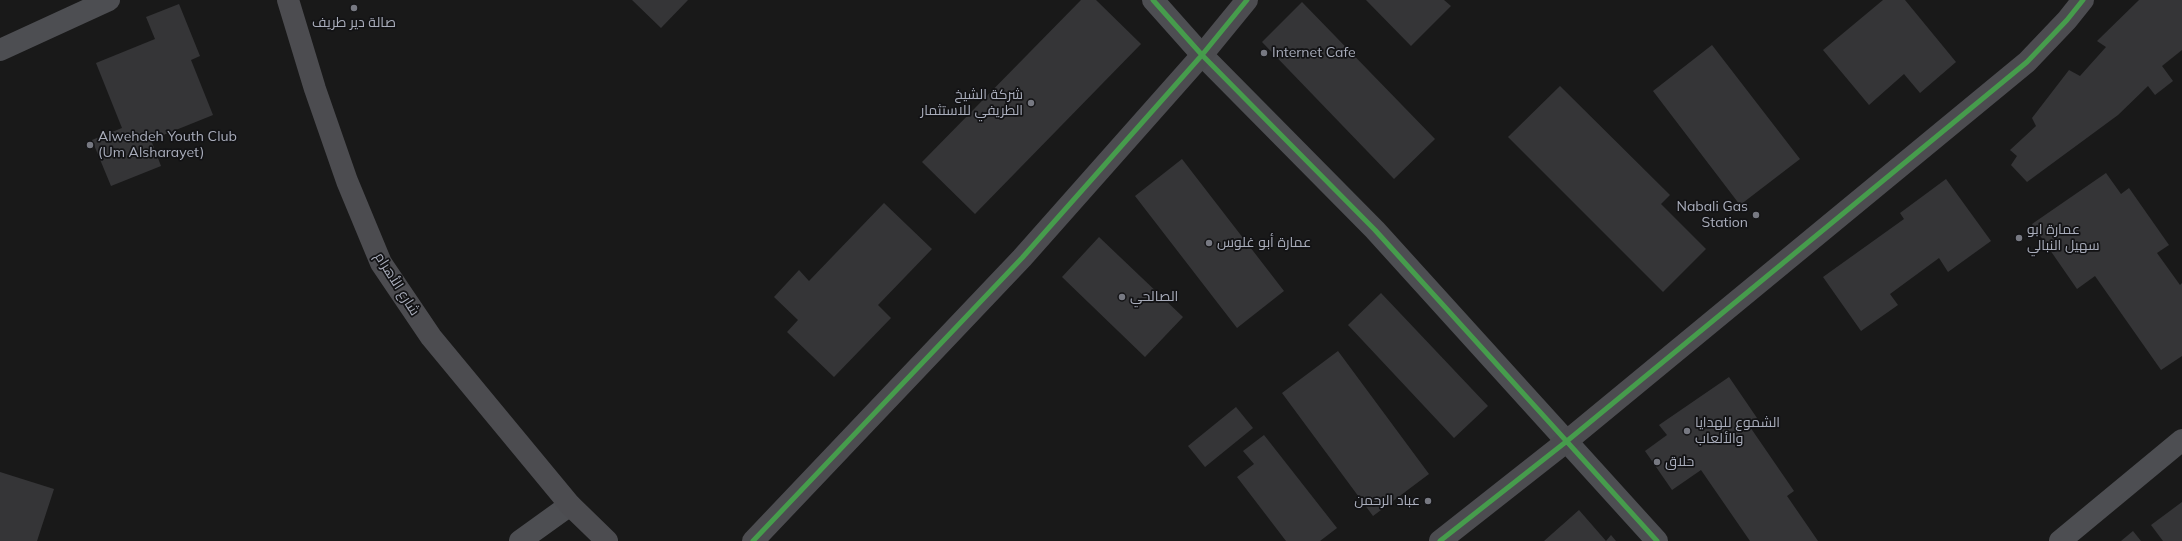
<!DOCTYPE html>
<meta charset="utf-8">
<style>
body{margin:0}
canvas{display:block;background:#191919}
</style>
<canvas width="2182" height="541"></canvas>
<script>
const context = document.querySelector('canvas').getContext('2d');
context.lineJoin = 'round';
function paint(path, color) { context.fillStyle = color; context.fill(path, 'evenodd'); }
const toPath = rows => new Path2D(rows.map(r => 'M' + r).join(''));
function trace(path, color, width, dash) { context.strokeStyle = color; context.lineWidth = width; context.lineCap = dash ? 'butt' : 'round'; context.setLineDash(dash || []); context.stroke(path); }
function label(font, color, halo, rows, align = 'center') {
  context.font = font + ' Mulish,Cairo,sans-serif'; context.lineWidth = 3.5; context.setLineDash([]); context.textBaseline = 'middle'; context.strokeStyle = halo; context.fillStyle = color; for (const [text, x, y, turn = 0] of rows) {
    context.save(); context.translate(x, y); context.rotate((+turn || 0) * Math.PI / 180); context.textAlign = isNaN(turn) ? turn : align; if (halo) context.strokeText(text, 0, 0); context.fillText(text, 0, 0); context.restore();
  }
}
const building = toPath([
 [632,0,688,0,661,28],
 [1081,0,1096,0,1141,44,975,214,922,162],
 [1366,0,1444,0,1451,6,1411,46],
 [1883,0,1905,0,1956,62,1920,93,1904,74,1869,105,1823,50],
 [2139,0,2182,0,2182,50,2162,66,2173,81,2155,95,2148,86,2118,115,2027,182,2011,165,2017,156,2010,150,2036,126,2032,118,2069,70,2080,76,2106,47,2097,41],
 [1302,2,1435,139,1394,179,1262,42],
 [179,4,200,56,191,60,213,115,151,140,161,166,111,186,92,140,122,128,96,63,155,39,146,17],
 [1712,45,1800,159,1740,205,1653,91],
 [1560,86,1670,195,1661,204,1706,249,1663,292,1508,137],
 [1182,159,1284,291,1237,328,1135,196],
 [2106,173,2121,194,2129,188,2169,245,2157,253,2180,285,2182,283,2182,356,2161,370,2095,276,2077,289,2032,224],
 [1946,179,1991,241,1948,272,1939,258,1890,294,1898,305,1861,331,1823,277,1904,219,1900,213],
 [884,203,932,249,878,305,891,318,834,377,787,332,798,320,774,297,799,270,809,281],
 [1099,237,1183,317,1145,357,1062,277],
 [1381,293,1488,406,1454,438,1348,325],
 [1338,351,1429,474,1373,516,1282,393],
 [1729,377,1757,418,1748,424,1794,491,1787,496,1818,541,1750,541,1701,470,1672,490,1645,451,1667,435,1659,425],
 [1236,407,1253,428,1205,467,1188,446],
 [1264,435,1337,528,1320,541,1286,541,1237,477,1254,464,1243,451],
 [0,472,54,489,37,541,0,541],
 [2182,502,2182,541,2163,541,2151,525],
 [1579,510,1606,541,1611,535,1616,541,1544,541],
 [2133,531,2141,541,2121,541]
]);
const street = toPath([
 [1153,0,1202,55,1375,230,1657,541],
 [0,50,109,0],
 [520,541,570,505],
 [2060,541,2182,440]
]);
const secondary = toPath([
 [288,0,315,89,347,181,381,263,431,337,570,505,607,541],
 [753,541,1022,258,1202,55,1247,0],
 [1440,541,1567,441,2027,62,2067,20,2083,0]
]);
const cycleway = toPath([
 [1153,0,1202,55,1375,230,1657,541],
 [753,541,1022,258,1202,55,1247,0],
 [1440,541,1567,441,2027,62,2067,20,2083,0]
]);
const markers = [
 [354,8,4,"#777982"],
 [1264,53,4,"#777982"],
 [1031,103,4,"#777982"],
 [90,145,4,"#777982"],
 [1756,215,4,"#777982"],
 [2019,238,4,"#777982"],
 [1209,243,4,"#777982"],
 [1122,297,4,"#777982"],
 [1687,431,4,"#777982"],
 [1657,462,4,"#777982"],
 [1428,501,4,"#777982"]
];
const poiNames = [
 ["صالة دير طريف",354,23,"center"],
 ["Internet Cafe",1272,53],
 ["شركة الشيخ",1023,95,"right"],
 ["الطريفي للاستثمار",1023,111,"right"],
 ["Alwehdeh Youth Club",98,137],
 ["(Um Alsharayet)",98,153],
 ["Nabali Gas",1748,207,"right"],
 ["Station",1748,223,"right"],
 ["عمارة ابو",2027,230],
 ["سهيل النبالي",2027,246],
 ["عمارة أبو غلوس",1217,243],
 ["الصالحي",1130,297],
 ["الشموع للهدايا",1695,423],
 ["والألعاب",1695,439],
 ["حلاق",1665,462],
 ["عباد الرحمن",1420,501,"right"]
];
const streetNames = [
 ["شارع الأهرام",397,284,58]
];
paint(building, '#353537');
trace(street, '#4d4e52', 22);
trace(secondary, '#4c4c50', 22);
trace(cycleway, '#469c4c', 5);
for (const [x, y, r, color] of markers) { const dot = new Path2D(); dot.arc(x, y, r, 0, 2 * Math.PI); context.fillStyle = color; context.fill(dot); trace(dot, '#131315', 1.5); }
label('14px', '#a9adbb', '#131315', poiNames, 'left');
label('14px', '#a9adbb', '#131315', streetNames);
</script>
